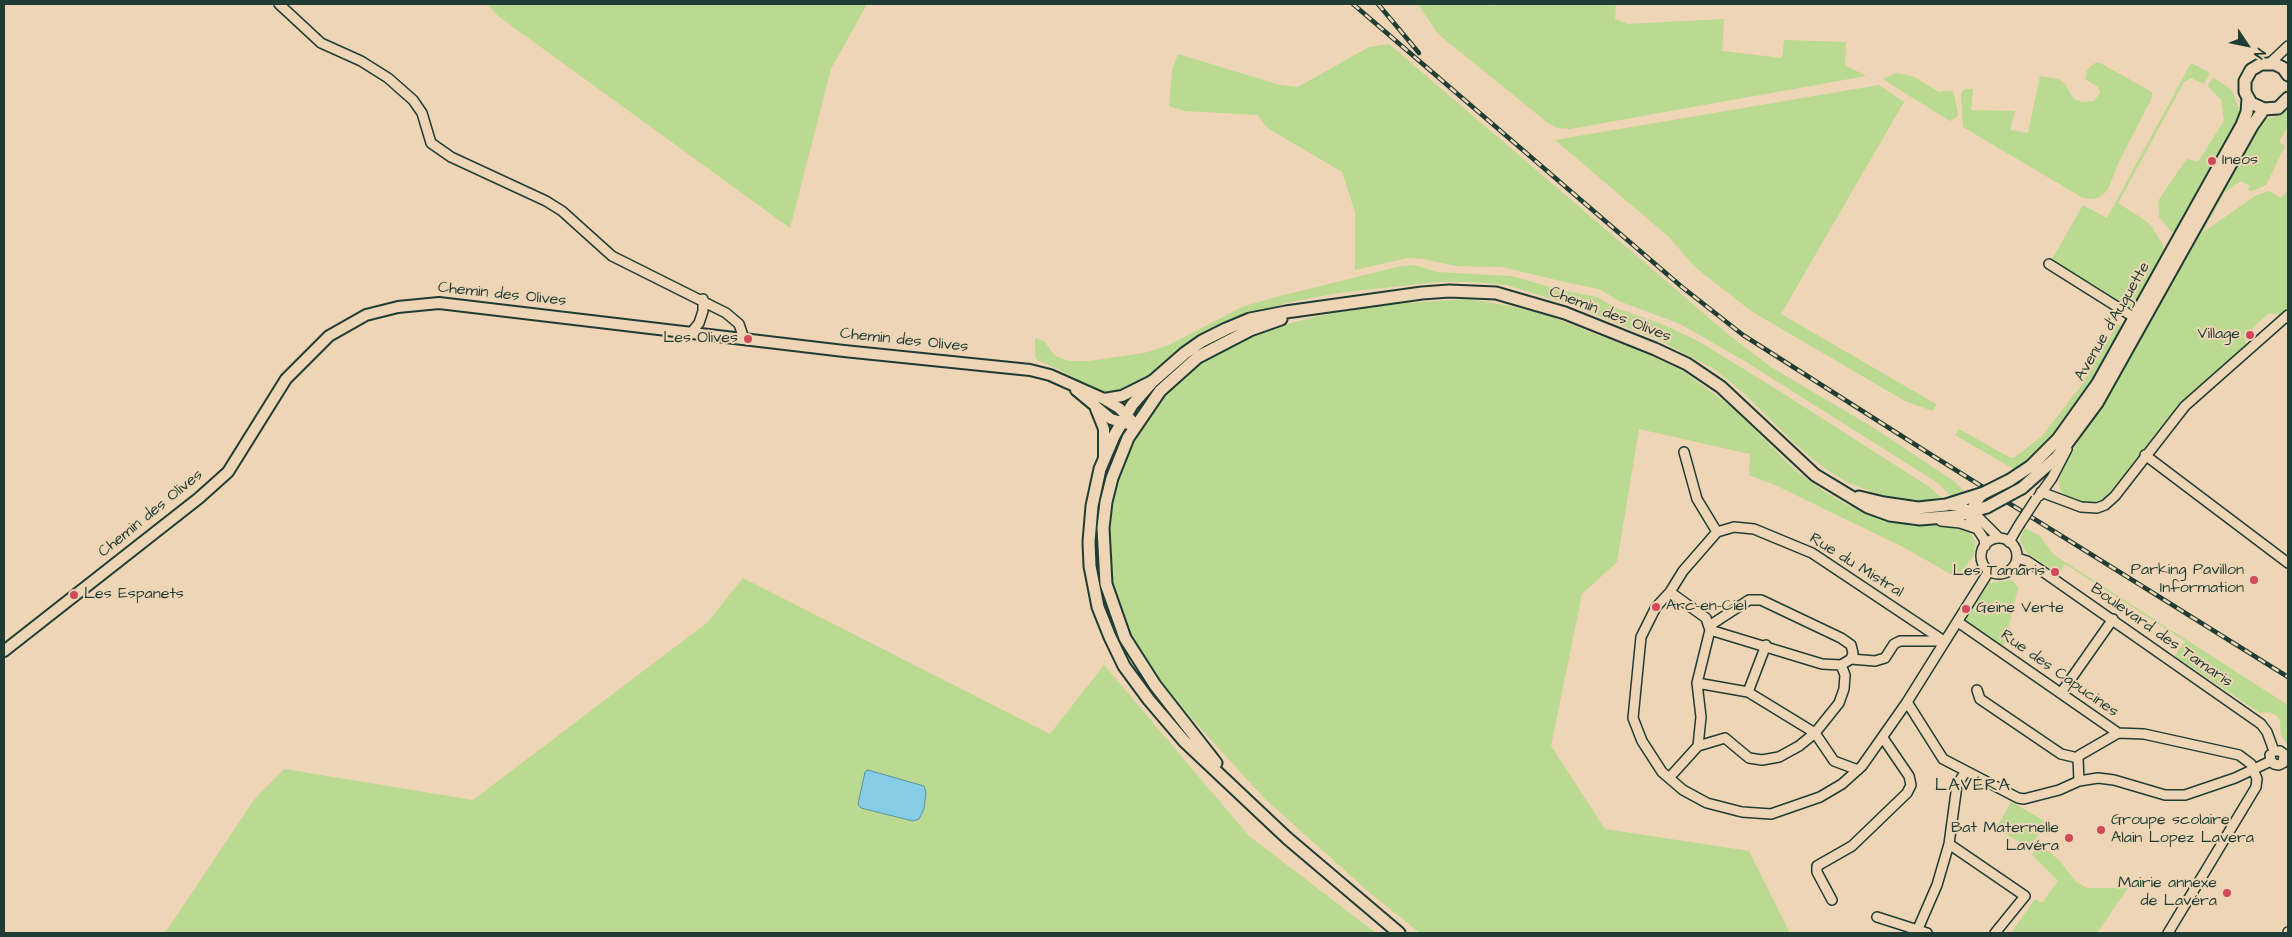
<!DOCTYPE html>
<meta charset="utf-8">
<style>
body{margin:0}
#map{position:relative;width:2292px;height:937px;overflow:hidden;background:#edd5b5;font-family:"Architects Daughter",sans-serif}
canvas{display:block}
.frame{position:absolute;inset:0;border:5px solid #1f3d34;pointer-events:none}
.north{position:absolute;left:2222px;top:20px;width:50px;height:50px;-webkit-text-stroke:4px #edd5b5;paint-order:stroke;rotate:124deg;font-size:14px;font-weight:700;line-height:20px;text-align:center;color:#1f3d34}
.north::after{content:'';display:block;margin:auto;width:18px;height:22px;background:#1f3d34;clip-path:polygon(50% 0,100% 100%,50% 72%,0 100%)}
</style>
<div id="map">
<canvas width="2292" height="937"></canvas>
<div class="frame"></div>
<div class="north">N</div>
</div>
<script>
const context = document.querySelector('canvas').getContext('2d');
context.lineJoin = 'round';
function paint(path, color) { context.fillStyle = color; context.fill(path, 'evenodd'); }
const toPath = rows => new Path2D(rows.map(r => 'M' + r).join(''));
function trace(path, color, width, dash) { context.strokeStyle = color; context.lineWidth = width; context.lineCap = dash ? 'butt' : 'round'; context.setLineDash(dash || []); context.stroke(path); }
function label(font, color, halo, rows, align = 'center') {
  context.font = font + ' "Architects Daughter",sans-serif'; context.lineWidth = 4; context.setLineDash([]); context.textBaseline = 'middle'; context.strokeStyle = halo; context.fillStyle = color; for (const [text, x, y, turn = 0] of rows) {
    context.save(); context.translate(x, y); context.rotate((+turn || 0) * Math.PI / 180); context.textAlign = isNaN(turn) ? turn : align; if (halo) context.strokeText(text, 0, 0); context.fillText(text, 0, 0); context.restore();
  }
}
const green = toPath([
 [487,4,867,4,831,69,790,228,498,16],
 [1418,4,1480,4,1495,6,1497,4,1616,4,1615,19,1628,24,1724,19,1722,51,1782,58,1784,40,1846,42,1845,65,1866,76,1570,129,1557,128,1548,123,1438,34],
 [1389,44,1729,335,1771,367,1874,428,1955,482,1968,495,1954,500,1938,483,1743,360,1680,324,1619,301,1599,289,1569,283,1502,267,1455,266,1423,259,1407,258,1355,270,1355,212,1342,172,1266,127,1258,115,1185,111,1169,106,1172,70,1178,54,1280,85,1298,87,1369,47],
 [2095,63,2100,63,2152,92,2152,97,2118,164,2108,189,2102,196,2093,199,2083,198,1963,127,1961,93,1965,89,1973,89,1971,110,2015,111,2010,130,2028,133,2040,76,2058,79,2064,83,2074,99,2083,102,2094,101,2100,93,2098,87,2085,79,2087,70],
 [2191,63,2210,73,2204,84,2191,78,2184,82,2118,203,2146,221,2152,227,2163,245,2164,251,2163,258,2134,310,2051,261,2083,205,2107,218],
 [1898,73,1914,77,1939,92,1951,90,1954,94,1958,114,1956,118,1950,121,1884,80,1884,78],
 [2213,77,2232,90,2239,109,2239,116,2210,168,2210,173,2175,236,2159,217,2158,201,2185,161,2188,159,2198,162,2224,121,2221,100,2208,86],
 [1879,85,1904,102,1781,314,1936,404,1933,411,1905,401,1751,311,1695,267,1668,236,1555,140],
 [2288,109,2288,126,2279,142,2285,146,2266,185,2252,191,2248,190,2250,186,2241,181,2225,192,2202,233,2255,196,2269,191,2281,198,2288,190,2288,309,2281,315,2269,313,2244,336,2246,347,2198,389,2152,438,2103,502,2095,505,2084,504,2065,496,2060,490,2059,481,2063,466,2096,414,2235,165,2237,166,2265,119,2281,115],
 [1414,265,1437,272,1512,276,1560,290,1597,297,1616,308,1664,325,1698,341,1773,387,1928,486,1944,500,1916,500,1883,496,1849,483,1824,468,1793,442,1745,394,1714,369,1659,340,1565,303,1506,285,1473,282,1437,282,1338,293,1286,303,1216,327,1184,347,1143,381,1126,391,1112,394,1099,393,1062,371,1037,360,1035,356,1035,338,1044,341,1055,356,1069,361,1089,361,1144,353,1169,345,1242,307,1276,297,1397,267],
 [1469,299,1510,306,1549,316,1644,353,1683,371,1734,409,1795,470,1822,490,1845,504,1883,519,1911,526,1941,525,1959,529,1970,533,1975,540,1974,556,1956,577,1903,547,1775,485,1749,475,1750,454,1639,429,1617,562,1582,594,1551,746,1605,829,1749,851,1790,933,1420,933,1370,893,1264,798,1175,700,1144,659,1125,624,1113,587,1108,550,1111,507,1121,469,1134,438,1151,410,1171,386,1201,359,1241,338,1266,330,1310,318,1377,305],
 [2118,324,2124,327,2082,398,2047,446,2017,471,1955,435,1959,429,2009,457,2014,458,2042,436,2081,386],
 [2025,528,2040,536,2054,555,2288,705,2288,746,2281,735,2280,720,2276,715,2268,712,2260,713,2175,656,2185,641,2065,564,2059,574,2026,552,2020,540],
 [743,578,1050,734,1104,665,1249,836,1376,933,165,933,254,800,284,769,473,800,708,622],
 [2012,580,2018,588,2004,646,2001,644,1999,646,1964,621,1989,583],
 [2011,802,2045,821,2031,848,1996,829],
 [2038,843,2059,860,2076,882,2087,888,2128,888,2097,933,2011,933,2035,899,2042,903,2058,881,2032,855]
]);
const water = toPath([
 [868,770,924,786,926,792,924,809,919,819,913,821,861,808,858,804,865,772,868,770]
]);
const minor = toPath([
 [279,4,321,43,361,61,388,78,413,100,422,113,431,143,451,157,546,201,562,211,612,256,726,313,739,324,744,339],
 [2270,63,2288,46],
 [2049,264,2135,318],
 [691,333,699,323,703,311,703,299],
 [1684,452,1697,499,1717,532],
 [2145,455,2288,563],
 [2041,492,2081,507,2097,508,2105,505,2115,496,2185,406,2288,315],
 [1984,493,1973,506,1970,518,1984,539,1985,546],
 [2039,496,2052,478,2067,449],
 [1949,505,1962,507,1975,514,1999,538],
 [1941,521,1960,523,1975,528],
 [1717,532,1683,571,1670,592,1656,607,1641,637,1633,718,1642,741,1662,772,1683,790,1707,803,1742,812,1771,814,1820,797,1842,784,1862,766,1907,702,1989,571],
 [1717,532,1734,527,1754,529,1812,553,1944,641],
 '1981 556a18 18 0 1 1 36 0a18 18 0 1 1-36 0Z',
 [2009,542,2019,525],
 [2017,558,2027,561,2042,571,2261,724,2267,732,2274,751],
 [1670,592,1706,618,1710,630,1697,683,1701,717,1698,746],
 [1958,622,2118,733,2144,734,2239,755,2251,764,2257,779,2256,787,2168,933],
 [1709,626,1749,600,1761,600,1841,638,1851,645,1853,653,1851,659,1841,665],
 [1710,630,1822,664,1841,665],
 [1851,659,1875,661,1885,658,1894,644,1900,641,1944,641],
 [1697,683,1748,692,1815,733,1834,761,1858,770],
 [1977,690,1980,699,2061,754,2078,758],
 [1748,692,1766,645],
 [2061,693,2113,619],
 [1907,702,1943,759,2018,798,2024,799,2059,790,2079,781,2098,778,2114,780,2165,795,2185,795,2235,778,2271,761],
 [2274,751,2280,751,2284,754,2283,763],
 [2270,755,2271,761,2274,764,2279,765,2283,763],
 [1669,778,1698,746,1725,738,1749,758,1762,760,1779,757,1799,746,1815,733,1839,703,1844,689,1845,675,1841,665],
 [2079,781,2078,758,2080,755,2118,733],
 [1949,844,2025,896,1995,933],
 [1832,900,1817,872,1817,866,1852,846,1907,793,1911,785,1909,776,1883,738],
 [1877,917,1927,933],
 [1917,931,1937,885,1949,844,1957,785,1966,771],
 [2288,933,2288,932]
]);
const tertiary = toPath([
 [1076,390,1111,419,1128,424],
 [1104,399,1122,396,1152,381],
 [1096,409,1104,429,1104,458],
 [4,651,199,498,228,472,286,379,329,336,366,315,398,307,439,303,844,351,1030,370,1050,375,1104,399,1119,408,1136,425]
]);
const secondary = toPath([
 [2288,75,2283,68,2275,64,2261,64,2251,70,2245,81,2245,92,2251,103,2264,109,2278,108,2288,98],
 [2010,480,2031,466,2058,439,2098,383,2242,125,2247,112,2248,99],
 [2022,488,2057,457,2097,403,2252,126,2264,109],
 [1859,497,1884,503,1918,508,1946,505,1984,493],
 [1216,763,1155,685,1125,638,1106,584,1103,528,1106,502,1112,478,1128,438,1160,391,1198,357,1250,330,1281,319],
 [1399,933,1287,838,1184,741,1149,700,1124,666,1110,637,1098,607,1090,566,1089,542,1092,506,1100,469,1114,436,1132,405,1153,381,1185,353,1202,341,1226,329,1250,319,1286,312,1422,293,1449,291,1496,293,1565,313,1655,349,1687,364,1721,387,1815,475,1868,507,1890,515,1920,519,1957,516,1987,507]
]);
const rail = toPath([
 [1353,4,1682,287,1743,335,1930,454,2288,677],
 [1378,4,1419,53]
]);
const minorBridge = toPath([
 [2019,525,2036,499]
]);
const secondaryBridge = toPath([
 [1984,493,2010,480],
 [1987,507,2022,488]
]);
const markers = [
 [2212,161,5,"#d1495b"],
 [2250,335,5,"#d1495b"],
 [748,339,5,"#d1495b"],
 [2055,572,5,"#d1495b"],
 [2254,580,5,"#d1495b"],
 [74,595,5,"#d1495b"],
 [1656,607,5,"#d1495b"],
 [1966,609,5,"#d1495b"],
 [2101,830,5,"#d1495b"],
 [2069,838,5,"#d1495b"],
 [2227,893,5,"#d1495b"]
];
const poiNames = [
 ["Ineos",2222,161,"left"],
 ["Village",2240,335],
 ["Les Olives",738,339],
 ["Parking Pavillon",2244,571],
 ["Information",2244,589],
 ["Les Tamaris",2045,572],
 ["Les Espanets",84,595,"left"],
 ["Arc-en-Ciel",1666,607,"left"],
 ["Geine Verte",1976,609,"left"],
 ["Groupe scolaire",2111,821,"left"],
 ["Alain Lopez Lavera",2111,839,"left"],
 ["Bat Maternelle",2059,829],
 ["Lavéra",2059,847],
 ["Mairie annexe",2217,884],
 ["de Lavéra",2217,902]
];
const streetNames = [
 ["Chemin des Olives",502,295,6],
 ["Chemin des Olives",1610,315,21],
 ["Avenue d'Auguette",2113,322,-60],
 ["Chemin des Olives",904,341,6],
 ["Chemin des Olives",151,514,-39],
 ["Rue du Mistral",1856,566,32],
 ["Boulevard des Tamaris",2161,636,35],
 ["Rue des Capucines",2059,674,35]
];
const neighbourhoodNames = [
 ["LAVÉRA",1973,786]
];
paint(green, '#bad991');
paint(water, '#85cce7');
trace(water, '#5c939f', 1);
trace(minor, '#1f3d34', 12);
trace(tertiary, '#1f3d34', 14);
trace(secondary, '#1f3d34', 15);
trace(minor, '#edd5b5', 9);
trace(tertiary, '#edd5b5', 10);
trace(secondary, '#edd5b5', 11);
trace(rail, '#1f3d34', 4.5);
trace(rail, '#edd5b5', 2.5, [8]);
trace(minorBridge, '#1f3d34', 12, []);
trace(secondaryBridge, '#1f3d34', 15, []);
trace(minorBridge, '#edd5b5', 9);
trace(secondaryBridge, '#edd5b5', 11);
for (const [x, y, r, color] of markers) { const dot = new Path2D(); dot.arc(x, y, r, 0, 2 * Math.PI); context.fillStyle = color; context.fill(dot); trace(dot, '#edd5b5', 2); }
label('16px', '#1f3d34', '#edd5b5', poiNames, 'right');
label('16px', '#1f3d34', '#edd5b5', streetNames);
context.letterSpacing = '1px';
label('18px', '#1f3d34', '#edd5b5', neighbourhoodNames);
context.letterSpacing = '0px';
</script>
